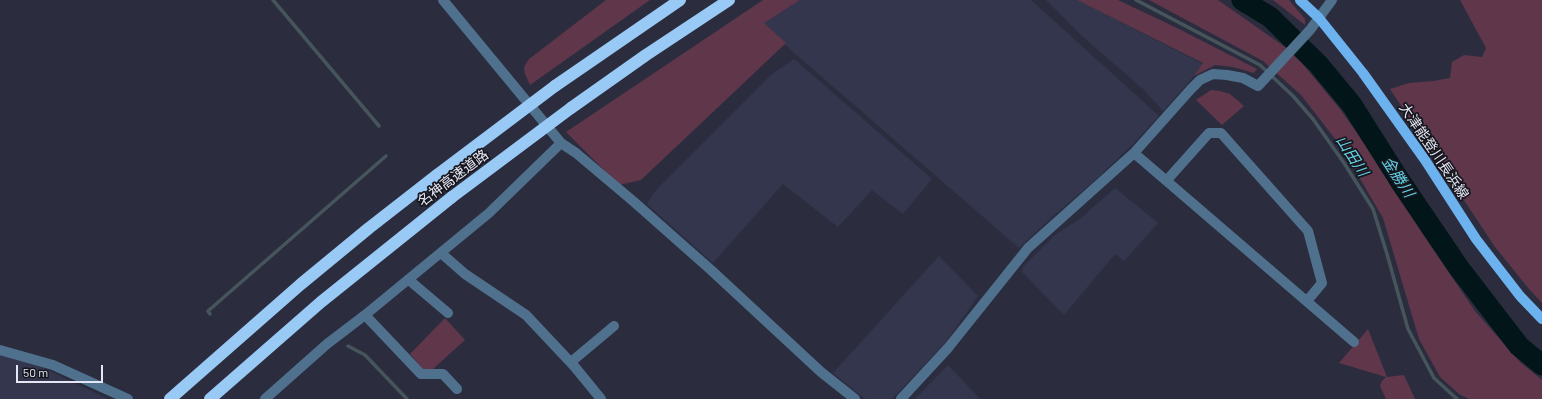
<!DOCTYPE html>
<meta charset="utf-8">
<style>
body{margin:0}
#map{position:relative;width:1542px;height:399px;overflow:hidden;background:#2b2d3f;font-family:Barlow,sans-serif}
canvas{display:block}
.scale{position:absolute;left:16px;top:365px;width:87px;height:18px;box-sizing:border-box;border:2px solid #e6e7f4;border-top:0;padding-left:5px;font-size:12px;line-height:14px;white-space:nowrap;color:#e6e7f4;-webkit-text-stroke:3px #15161e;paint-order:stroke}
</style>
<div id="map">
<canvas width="1542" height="399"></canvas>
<div class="scale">50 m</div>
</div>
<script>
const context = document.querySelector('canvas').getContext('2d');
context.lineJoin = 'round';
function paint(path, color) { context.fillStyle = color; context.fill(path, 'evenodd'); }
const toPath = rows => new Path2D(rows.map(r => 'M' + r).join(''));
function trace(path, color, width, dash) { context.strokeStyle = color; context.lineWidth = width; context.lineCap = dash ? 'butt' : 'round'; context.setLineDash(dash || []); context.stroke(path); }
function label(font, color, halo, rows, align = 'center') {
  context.font = font + ' Barlow,"Noto Sans JP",sans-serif'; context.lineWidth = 3.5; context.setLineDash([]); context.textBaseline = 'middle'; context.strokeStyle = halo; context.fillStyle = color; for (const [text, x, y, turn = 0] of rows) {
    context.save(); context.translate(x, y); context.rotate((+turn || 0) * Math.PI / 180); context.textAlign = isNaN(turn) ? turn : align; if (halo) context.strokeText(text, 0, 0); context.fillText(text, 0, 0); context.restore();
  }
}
const built = toPath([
 [800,0,1031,0,1159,116,1132,145,1092,183,1053,216,1019,248,784,44,785,43,763,23],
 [1046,0,1077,0,1203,64,1194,76,1163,111,1143,89,1083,37],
 [794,59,932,179,903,214,872,190,838,227,783,184,713,263,647,204,656,190,772,74],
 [1115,188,1158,223,1124,261,1115,254,1064,315,1022,272,1023,267,1055,235,1081,218],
 [939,256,978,296,945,343,892,399,865,399,833,373],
 [0,355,35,364,108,399,0,399],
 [948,365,980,399,915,399]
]);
const green = toPath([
 [606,0,650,0,530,85,525,74,524,67,529,59],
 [763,0,800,0,764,23,786,43,641,180,619,185,566,132],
 [1077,0,1118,0,1177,28,1257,69,1254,73,1233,67,1215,65,1194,76,1203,63],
 [1149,0,1218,0,1285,47,1301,62,1340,109,1387,176,1422,233,1475,311,1520,362,1542,380,1542,399,1469,399,1459,394,1440,377,1419,339,1383,218,1342,148,1301,95,1263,61],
 [1273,0,1289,0,1305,19,1305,25],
 [1460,0,1542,0,1542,303,1529,289,1495,247,1390,89,1409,83,1433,81,1450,78,1452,62,1464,55,1482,57,1486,48],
 [1211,90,1220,91,1230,94,1244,106,1222,125,1196,100],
 [445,318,465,340,433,369,423,369,410,354],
 [1368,329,1387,377,1404,375,1415,399,1386,399,1380,386,1382,381,1386,377,1339,363]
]);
const stream = toPath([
 [273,0,379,126],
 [1136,0,1260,65,1293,96,1313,119,1344,163,1373,209,1387,254,1408,329,1434,378,1457,399],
 [210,314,208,311,386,156],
 [348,346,365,355,407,399]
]);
const river = toPath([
 [1242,0,1270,17,1318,64,1352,105,1400,181,1459,268,1519,346,1542,365]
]);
const minor = toPath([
 [443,0,561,143,576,153,633,201,711,270,821,372,855,399],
 [1134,153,1354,342],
 [1167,180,1209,133,1221,133,1308,231,1322,283,1307,301],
 [441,253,465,274,526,315,574,366,601,399],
 [409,280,448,313],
 [365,315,421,374,443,374,457,389],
 [0,350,53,365,128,399],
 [571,362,614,326],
 [265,399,327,344,365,315,489,213,561,143],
 [901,399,948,348,1028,248,1134,153,1191,89,1200,80,1213,74,1227,75,1243,78,1258,86,1310,30,1332,0]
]);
const major = toPath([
 [1300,0,1319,18,1363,73,1425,160,1476,239,1520,296,1542,319]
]);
const highway = toPath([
 [555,86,680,0],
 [571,108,646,55,729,0],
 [170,399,301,284,369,228,437,175],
 [210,399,321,302,452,197]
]);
const highwayBridge = toPath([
 [437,175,555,86],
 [452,197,571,108]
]);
const streetNames = [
 ["大津能登川長浜線",1434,151,56],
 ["名神高速道路",453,178,-37]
];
const waterNames = [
 ["山田川",1352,156,57],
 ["金勝川",1398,177,57]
];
paint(built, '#34364e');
paint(green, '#5f364a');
trace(stream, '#46555b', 3.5);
trace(river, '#02161a', 21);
trace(minor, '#50718e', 10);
trace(major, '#6cb2ee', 10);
trace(highway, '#99c9f5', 12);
trace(highwayBridge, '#99c9f5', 12);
label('14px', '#e6e7f4', '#15161e', streetNames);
label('italic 15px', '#65d2e7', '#15161e', waterNames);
</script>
